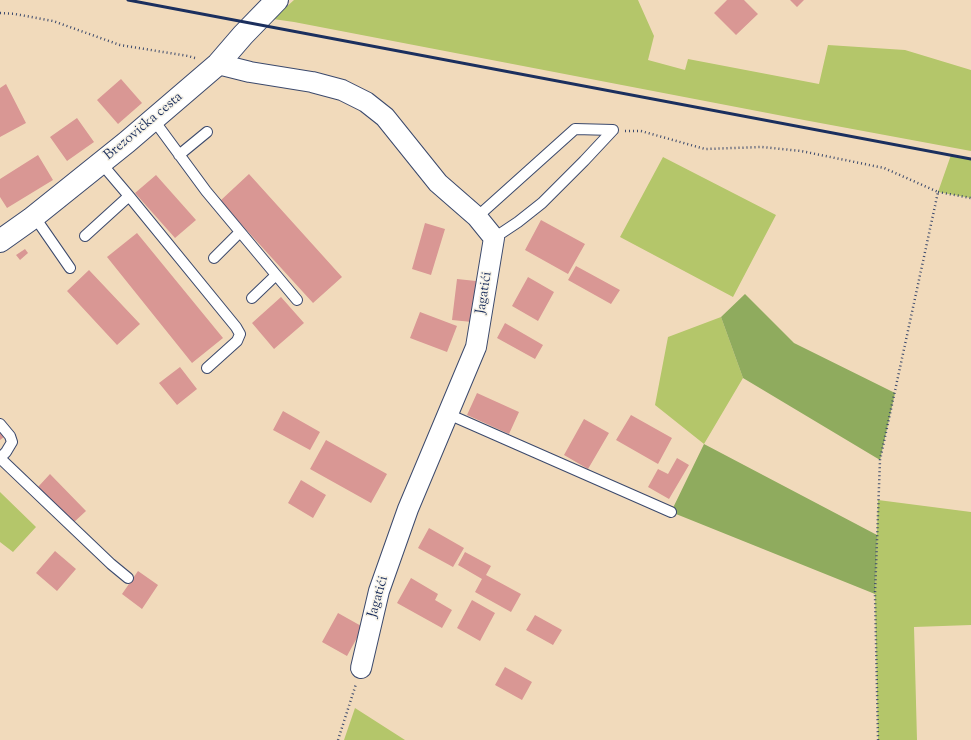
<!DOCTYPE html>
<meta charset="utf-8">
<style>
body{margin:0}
canvas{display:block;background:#f1dabb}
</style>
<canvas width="971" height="740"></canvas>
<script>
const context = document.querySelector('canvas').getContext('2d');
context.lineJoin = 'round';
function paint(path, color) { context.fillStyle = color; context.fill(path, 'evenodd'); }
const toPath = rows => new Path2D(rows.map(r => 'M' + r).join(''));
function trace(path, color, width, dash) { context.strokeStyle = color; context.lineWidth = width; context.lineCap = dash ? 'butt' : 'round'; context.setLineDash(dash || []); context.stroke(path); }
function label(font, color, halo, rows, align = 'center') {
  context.font = font + ' "Sorts Mill Goudy",serif'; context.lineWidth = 3; context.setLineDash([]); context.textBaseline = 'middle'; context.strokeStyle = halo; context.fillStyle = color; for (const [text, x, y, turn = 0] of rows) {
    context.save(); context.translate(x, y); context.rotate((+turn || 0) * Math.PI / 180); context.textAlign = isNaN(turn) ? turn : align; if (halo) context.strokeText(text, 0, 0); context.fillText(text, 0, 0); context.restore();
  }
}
const green = toPath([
 [294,0,638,0,654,36,648,60,685,70,688,59,819,84,828,45,905,50,971,70,971,151,804,120,294,22,273,19],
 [951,155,971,159,971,198,938,192],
 [663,157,776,215,733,297,620,237],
 [721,317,743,378,704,444,655,405,668,337],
 [0,492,36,527,13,552,0,542],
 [878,500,971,512,971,625,914,627,917,740,878,740,875,594],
 [355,708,405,740,344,740]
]);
const forest = toPath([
 [745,294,794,343,895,393,880,460,743,378,721,317],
 [704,444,877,535,875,594,671,512]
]);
const building = toPath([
 [727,0,744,0,758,14,736,35,714,13],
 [790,0,804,0,797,7],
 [121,79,142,103,118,124,97,100],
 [6,84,26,123,0,137,0,88],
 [77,118,94,142,67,161,50,137],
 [38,155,53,180,7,208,0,197,0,179],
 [249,174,342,277,313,303,220,201],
 [156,175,196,220,175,238,135,193],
 [541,220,585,244,568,274,525,250],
 [425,223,445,229,431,275,412,269],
 [137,233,223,338,192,363,107,257],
 [25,249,28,253,20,260,16,255],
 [576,266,620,290,611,304,568,280],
 [89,270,140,324,117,345,67,291],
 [528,277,554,292,538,321,512,306],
 [457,279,476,281,472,322,452,320],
 [281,297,304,323,274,349,252,323],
 [420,312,457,326,447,352,410,338],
 [505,323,543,345,535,359,497,338],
 [180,367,197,389,177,405,159,383],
 [477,393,519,412,509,434,467,415],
 [283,411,320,432,310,450,273,430],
 [631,415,672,438,658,464,616,440],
 [584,419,609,433,588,469,564,455],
 [0,432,4,437,0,440],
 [326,440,387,474,371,503,310,469],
 [677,458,689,465,669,499,648,487,658,469,668,474],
 [50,474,86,511,73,523,38,487],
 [301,480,326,495,313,518,288,503],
 [429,528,464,548,453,567,418,548],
 [55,551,76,569,57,591,36,573],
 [465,552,491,566,486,575,521,594,511,612,475,592,482,579,458,565],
 [138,571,158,585,142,609,122,594],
 [411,578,438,594,435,600,452,610,442,628,397,603],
 [472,600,495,613,480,641,457,628],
 [338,613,363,627,347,656,322,642],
 [535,615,562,630,553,645,526,630],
 [505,667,532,682,522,700,495,685]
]);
const path = toPath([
 [0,13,15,14,53,21,120,45,188,56,195,58],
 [625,131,641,131,705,149,762,147,801,151,884,168,938,192,880,460,875,594,878,740],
 [938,192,971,198],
 [338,740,356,684]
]);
const service = toPath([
 [153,119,206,191,297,300],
 [179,155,207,132],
 [101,163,129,196,236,327,240,334,237,341,207,368],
 [34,216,70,268],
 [477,217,575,129,613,130],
 [85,236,129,196],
 [494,238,518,222,542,203,584,161,613,130],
 [214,258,240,232],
 [252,298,276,275],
 [448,414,671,512],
 [0,424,10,436,12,442,6,452,0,458],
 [0,458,111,564,128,578]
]);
const minor = toPath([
 [218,64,250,72,312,82,342,90,366,102,385,117,438,183,477,217,494,238,476,347,408,509,379,591,361,668]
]);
const secondary = toPath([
 [0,241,31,219,127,142,218,64,243,35,277,0]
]);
const rail = toPath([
 [128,0,971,159]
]);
const streetNames = [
 ["Brezovička cesta",144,127,-40],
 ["Jagatići",485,293,-81],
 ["Jagatići",379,597,-74]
];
paint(green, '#b4c66a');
paint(forest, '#8fab5e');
paint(building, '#d99794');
trace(service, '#3b496c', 12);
trace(minor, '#3b496c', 22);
trace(secondary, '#3b496c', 24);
trace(path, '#3b496c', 2.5, [1, 3]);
trace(service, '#fff', 10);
trace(minor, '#fff', 20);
trace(secondary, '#fff', 22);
trace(rail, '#1b2f5e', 3);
label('14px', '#1b2f5e', '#f7f3e8', streetNames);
</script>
